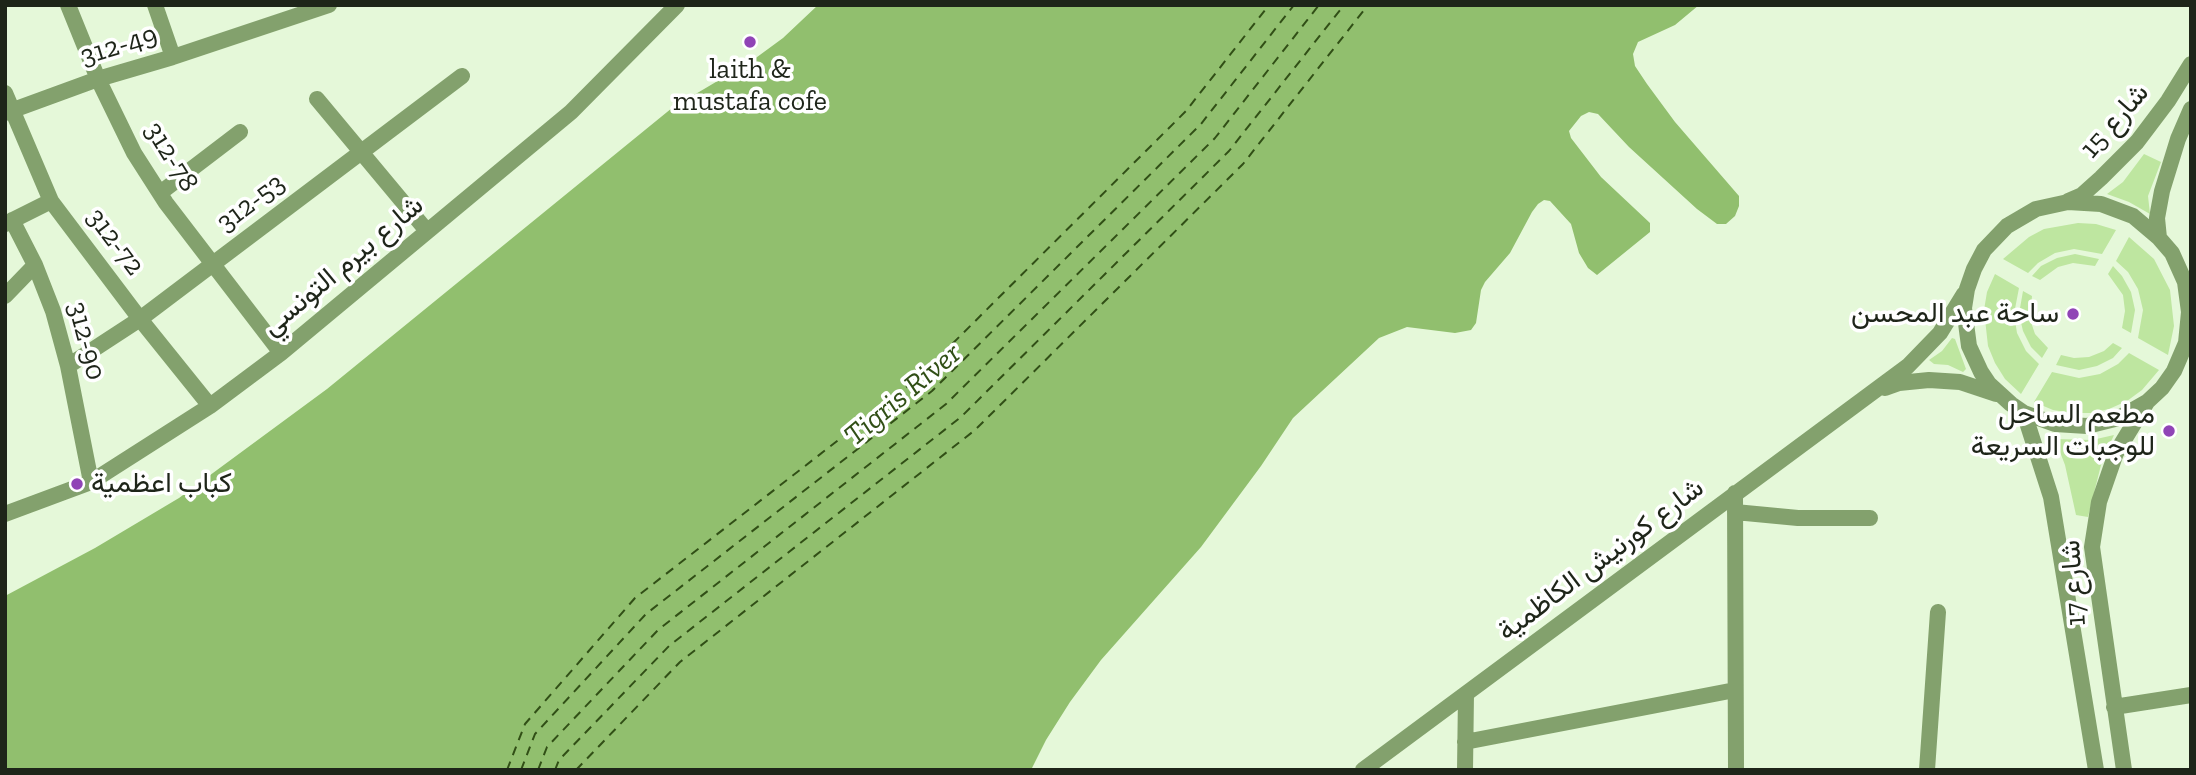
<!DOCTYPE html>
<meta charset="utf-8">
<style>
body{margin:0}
#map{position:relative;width:2196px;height:775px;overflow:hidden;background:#e5f8d9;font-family:"Zilla Slab",serif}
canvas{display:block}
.frame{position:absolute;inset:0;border:7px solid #1e2519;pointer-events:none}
</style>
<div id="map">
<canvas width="2196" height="775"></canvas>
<div class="frame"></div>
</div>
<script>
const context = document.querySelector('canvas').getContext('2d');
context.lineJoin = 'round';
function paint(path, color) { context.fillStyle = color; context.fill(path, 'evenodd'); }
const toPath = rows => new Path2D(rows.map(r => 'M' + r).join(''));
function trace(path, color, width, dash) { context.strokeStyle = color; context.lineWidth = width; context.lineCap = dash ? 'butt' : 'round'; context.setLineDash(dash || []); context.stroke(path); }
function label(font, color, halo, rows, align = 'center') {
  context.font = font + ' "Zilla Slab",Vazirmatn,serif'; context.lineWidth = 7; context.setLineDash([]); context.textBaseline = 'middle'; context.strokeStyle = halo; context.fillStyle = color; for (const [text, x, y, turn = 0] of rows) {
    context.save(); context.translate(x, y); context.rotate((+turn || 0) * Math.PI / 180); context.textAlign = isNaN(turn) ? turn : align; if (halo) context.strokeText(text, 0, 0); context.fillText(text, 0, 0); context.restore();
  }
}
const green = toPath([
 [2144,154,2161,162,2148,196,2150,214,2129,202,2107,194,2123,182],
 [2078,223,2096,224,2116,230,2102,254,2074,249,2055,253,2038,263,2028,273,2003,259,2029,237,2044,229],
 [2129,237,2154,259,2170,290,2174,326,2168,355,2138,338,2143,310,2138,289,2128,272,2116,261],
 [2075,254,2099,259,2095,266,2073,263,2058,267,2040,280,2032,276,2041,266,2057,258],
 [2113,266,2122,276,2131,292,2135,310,2131,333,2122,328,2125,311,2123,295,2108,274],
 [1995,274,2019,288,2014,314,2017,333,2026,351,2039,364,2021,394,2005,379,1995,363,1988,346,1984,310,1987,292],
 [2023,291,2032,296,2030,319,2035,334,2048,348,2042,358,2031,347,2023,331,2019,314],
 [1952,338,1955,339,1966,369,1963,372,1948,365,1934,364,1929,360,1942,351],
 [2113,343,2122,348,2113,358,2097,366,2079,370,2056,365,2061,355,2074,358,2089,357,2104,351],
 [2129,353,2159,370,2142,390,2127,401,2109,409,2091,413,2072,413,2053,410,2034,402,2052,372,2079,378,2100,374,2118,364],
 [2114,435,2102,461,2088,517,2076,515,2065,465,2055,439,2092,440]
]);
const water = toPath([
 [818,5,1699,5,1675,25,1638,42,1633,54,1635,66,1647,84,1675,122,1739,196,1739,206,1735,216,1726,224,1717,224,1697,209,1629,147,1598,114,1589,112,1581,116,1569,131,1571,138,1601,177,1650,223,1650,232,1597,275,1588,268,1579,253,1571,224,1550,201,1544,200,1538,204,1532,212,1510,253,1485,282,1481,290,1476,323,1471,330,1455,333,1407,327,1379,338,1293,418,1261,466,1201,547,1101,660,1070,702,1046,740,1031,770,5,770,5,596,95,548,179,498,327,389,672,108,753,60,783,38]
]);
const ferry = toPath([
 [507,770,525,724,635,598,917,379,1186,111,1269,5],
 [521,770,535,734,646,614,932,391,1201,124,1294,5],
 [538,770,547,747,658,630,946,404,1215,138,1319,5],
 [555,770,559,760,669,646,961,417,1229,151,1344,5],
 [576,770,680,662,975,430,1243,164,1368,5]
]);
const minor = toPath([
 [68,5,98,79,134,153,166,203,281,353],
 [155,5,173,57],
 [5,93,51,201,140,319,210,406],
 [317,99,427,231],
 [5,113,98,79,173,57,329,5],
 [160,193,240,132],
 [2068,201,2082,195,2101,178,2137,142,2168,101,2191,64],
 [12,220,35,265,53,311,68,366,91,482],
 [5,224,51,201],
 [2159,238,2157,218,2162,191,2178,139,2191,109],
 [5,296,35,265],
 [68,366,140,319,462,76],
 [1885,388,1899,383,1929,380,1960,382,1996,394],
 [2024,413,2051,497,2096,770],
 [1735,493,1736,770],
 [1735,512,1798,518,1870,518],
 [5,514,91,482,210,406,281,353,571,112,677,5],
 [2114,707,2191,695],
 [1465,742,1735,690],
 [1363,770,1908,366,1940,333,1964,294],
 [1465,770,1466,694],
 [1927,770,1938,612],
 [2124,770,2092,547,2099,502,2116,453,2147,402,2162,388,2174,371,2186,343,2189,312,2185,282,2172,253,2159,238,2133,216,2101,204,2068,202,2036,209,2007,226,1984,250,1974,269,1967,289,1964,308,1969,346,1981,372,1989,384,2011,404,2024,413,2055,424,2087,426,2119,418,2147,402]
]);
const markers = [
 [750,42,7,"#9044b6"],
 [2073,314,7,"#9044b6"],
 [2169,431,7,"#9044b6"],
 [77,484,7,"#9044b6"]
];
const streetNames = [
 ["312-49",119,46,-17],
 ["شارع 15",2115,121,-49],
 ["312-78",171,157,58],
 ["312-53",251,203,-37],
 ["312-72",115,242,53],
 ["شارع بيرم التونسي",343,266,-40],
 ["312-90",86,341,75],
 ["شارع كورنيش الكاظمية",1601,560,-37],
 ["شارع 17",2074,583,-94]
];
const poiNames = [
 ["laith &",750,70,"center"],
 ["mustafa cofe",750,102,"center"],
 ["ساحة عبد المحسن",2059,314],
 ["مطعم الساحل",2155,415],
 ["للوجبات السريعة",2155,447],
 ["كباب اعظمية",91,484,"left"]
];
const waterNames = [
 ["Tigris River",903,395,-40]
];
paint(green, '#bee6a0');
paint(water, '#91bf6e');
trace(ferry, '#314f16', 2, [9, 7]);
trace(minor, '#83a16d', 16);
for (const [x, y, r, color] of markers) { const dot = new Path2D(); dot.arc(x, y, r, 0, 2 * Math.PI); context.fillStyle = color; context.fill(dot); trace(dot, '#fff', 2.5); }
label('28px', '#1e2519', '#fff', streetNames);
label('28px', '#1e2519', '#fff', poiNames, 'right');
label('italic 30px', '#314f16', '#fff', waterNames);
</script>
